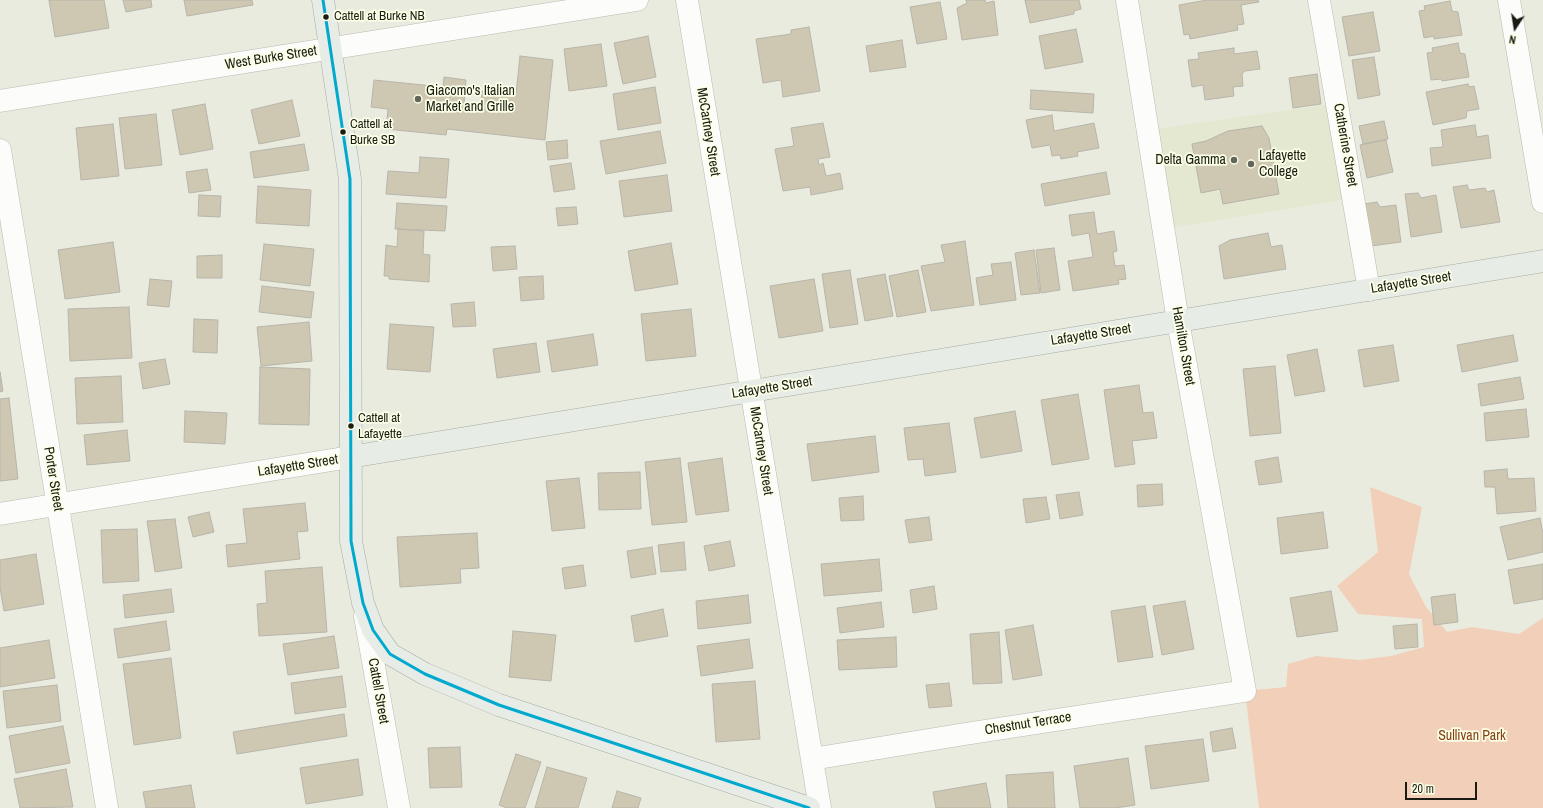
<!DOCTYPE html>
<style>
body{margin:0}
#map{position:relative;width:1543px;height:808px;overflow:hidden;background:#eaebdf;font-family:"Archivo Narrow",sans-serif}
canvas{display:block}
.north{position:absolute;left:1495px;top:8px;width:40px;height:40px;-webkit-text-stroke:3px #faffe6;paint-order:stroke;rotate:192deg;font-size:11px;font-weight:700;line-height:16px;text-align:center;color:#1a1c13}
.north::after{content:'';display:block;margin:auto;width:14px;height:18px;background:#1a1c13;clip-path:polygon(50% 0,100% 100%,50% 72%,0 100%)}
.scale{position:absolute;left:1405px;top:782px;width:72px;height:18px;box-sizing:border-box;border:2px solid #1a1c13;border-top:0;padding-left:5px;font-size:12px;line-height:14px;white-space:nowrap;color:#1a1c13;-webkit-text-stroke:3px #faffe6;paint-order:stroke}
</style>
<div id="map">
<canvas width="1543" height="808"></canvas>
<div class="north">N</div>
<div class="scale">20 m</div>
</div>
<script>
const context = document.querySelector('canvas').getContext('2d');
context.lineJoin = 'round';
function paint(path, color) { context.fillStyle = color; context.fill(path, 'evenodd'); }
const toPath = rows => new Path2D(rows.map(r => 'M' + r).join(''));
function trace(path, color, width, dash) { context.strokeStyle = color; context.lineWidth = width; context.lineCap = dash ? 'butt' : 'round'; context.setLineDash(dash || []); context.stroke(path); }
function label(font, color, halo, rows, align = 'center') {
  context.font = font + ' "Archivo Narrow",sans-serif'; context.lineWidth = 3.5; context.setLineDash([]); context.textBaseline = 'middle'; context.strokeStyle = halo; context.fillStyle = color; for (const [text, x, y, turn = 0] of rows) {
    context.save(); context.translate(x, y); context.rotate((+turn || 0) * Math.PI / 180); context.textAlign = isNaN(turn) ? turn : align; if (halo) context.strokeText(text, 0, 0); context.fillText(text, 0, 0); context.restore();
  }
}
const built = toPath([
 [1338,103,1354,198,1164,229,1148,130]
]);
const green = toPath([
 [1370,487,1422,507,1409,574,1426,607,1447,632,1472,627,1519,634,1543,618,1543,808,1259,808,1245,691,1286,687,1288,664,1316,656,1359,660,1391,656,1424,647,1422,619,1358,614,1337,586,1378,552]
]);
const building = toPath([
 [49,0,104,0,109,28,55,37,49,0],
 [123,0,151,0,152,7,126,12,123,0],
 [184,0,252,0,253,5,187,16,184,0],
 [966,0,985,0,986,3,994,1,998,35,962,40,957,8,967,3,966,0],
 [1025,0,1079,0,1081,9,1074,11,1074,14,1030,23,1025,0],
 [1207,0,1258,0,1259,2,1241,5,1244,24,1237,25,1238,30,1190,39,1189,34,1184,35,1179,5,1207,0],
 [1450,1,1452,11,1458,12,1462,35,1434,39,1434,36,1424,38,1419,11,1425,10,1424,6,1450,1],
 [940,2,947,39,917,44,910,7,940,2],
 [1373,12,1380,51,1349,56,1342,17,1373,12],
 [809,27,820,91,783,97,781,80,763,83,756,39,791,34,791,30,809,27],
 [1076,29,1083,62,1045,69,1039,36,1076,29],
 [648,36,656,77,623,84,614,43,648,36],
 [902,40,906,67,870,72,866,46,902,40],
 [1458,43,1460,53,1465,54,1469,77,1442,81,1441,79,1431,80,1427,53,1433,52,1432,48,1458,43],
 [601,44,607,86,569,91,564,49,601,44],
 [1234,48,1234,54,1257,51,1260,69,1245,71,1242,74,1243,86,1233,87,1234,96,1205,100,1203,85,1192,87,1188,60,1199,59,1198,53,1234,48],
 [520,56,553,60,545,140,447,129,446,135,386,129,388,109,371,107,374,80,443,87,444,77,466,80,464,104,481,106,482,91,516,94,520,56],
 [1374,57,1380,95,1358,99,1352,60,1374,57],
 [1317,74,1321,104,1293,108,1289,78,1317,74],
 [1468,84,1469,87,1474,86,1479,109,1467,111,1466,118,1433,125,1426,92,1468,84],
 [655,87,661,123,618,130,613,94,655,87],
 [1031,90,1094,94,1093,113,1030,109,1031,90],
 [292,100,300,136,259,144,251,110,292,100],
 [205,104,213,149,180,155,172,110,205,104],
 [156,114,162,165,125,169,119,118,156,114],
 [1052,115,1054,131,1094,123,1099,148,1077,152,1078,156,1061,159,1060,155,1052,156,1050,145,1032,148,1026,120,1052,115],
 [1384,121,1388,139,1363,144,1359,126,1384,121],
 [823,123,830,157,818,159,819,165,823,163,826,176,840,173,843,189,811,195,810,187,783,191,775,149,794,146,791,128,823,123],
 [113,124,119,176,81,180,76,128,113,124],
 [1475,125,1477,137,1488,135,1491,158,1432,166,1430,148,1443,147,1441,130,1475,125],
 [1262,126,1269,138,1279,194,1223,204,1220,189,1201,193,1192,144,1206,141,1228,131,1262,126],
 [660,131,666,163,606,174,600,141,660,131],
 [567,140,568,158,548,160,546,142,567,140],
 [1386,140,1393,172,1367,178,1360,145,1386,140],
 [304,144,309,170,254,178,250,152,304,144],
 [420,157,449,159,446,198,386,194,388,171,419,173,420,157],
 [571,163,575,189,554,192,550,166,571,163],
 [207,169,211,190,189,193,186,172,207,169],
 [1106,172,1110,194,1045,206,1041,184,1106,172],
 [667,175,672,211,624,217,619,181,667,175],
 [1467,185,1469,190,1485,188,1487,192,1494,190,1500,222,1461,228,1453,187,1467,185],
 [258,186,311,190,309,226,256,223,258,186],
 [1418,193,1421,198,1436,195,1442,232,1411,237,1405,194,1418,193],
 [199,195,221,196,220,217,198,216,199,195],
 [1377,202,1380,207,1396,205,1401,242,1371,246,1364,204,1377,202],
 [397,203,447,206,445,231,395,229,397,203],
 [576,207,578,224,558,226,556,208,576,207],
 [1094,212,1097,234,1114,231,1117,251,1113,252,1115,266,1124,265,1126,279,1118,280,1119,284,1073,291,1068,261,1093,257,1089,233,1072,236,1069,215,1094,212],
 [398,229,424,231,423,254,430,255,429,282,389,279,389,276,384,276,386,245,397,247,398,229],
 [1268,233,1271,247,1282,245,1286,269,1224,279,1219,246,1230,240,1268,233],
 [965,241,974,305,931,311,921,266,945,262,941,245,965,241],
 [113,242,120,292,65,299,58,250,113,242],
 [671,243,678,284,635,291,628,251,671,243],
 [264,244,314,249,310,286,260,280,264,244],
 [515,246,517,269,493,271,491,247,515,246],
 [1054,248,1060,290,1041,293,1036,250,1054,248],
 [1034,250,1040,293,1021,295,1015,253,1034,250],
 [222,255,222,278,197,278,197,256,222,255],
 [1011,262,1016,300,980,305,976,278,993,275,991,264,1011,262],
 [850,270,858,324,830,328,822,274,850,270],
 [918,270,926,312,897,317,889,276,918,270],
 [885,274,893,316,865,321,857,279,885,274],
 [543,276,544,299,521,301,519,277,543,276],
 [150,279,172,281,169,307,147,305,150,279],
 [814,279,823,331,779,338,770,286,814,279],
 [262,286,314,292,311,318,259,312,262,286],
 [474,302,476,326,453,327,451,304,474,302],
 [129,307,132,358,70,361,68,309,129,307],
 [691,309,696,356,646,361,641,314,691,309],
 [194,319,218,320,217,353,193,352,194,319],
 [309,322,312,361,261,366,257,327,309,322],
 [390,324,434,327,430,372,387,369,390,324],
 [593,334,598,365,552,372,547,341,593,334],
 [1513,335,1518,361,1462,372,1457,345,1513,335],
 [536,343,540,372,497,378,493,349,536,343],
 [1393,345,1399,381,1364,387,1358,350,1393,345],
 [1317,349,1325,391,1295,396,1287,355,1317,349],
 [165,359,170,384,143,389,139,363,165,359],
 [1275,366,1281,433,1250,436,1243,369,1275,366],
 [260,367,310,369,309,425,259,424,260,367],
 [0,372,3,391,0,392,0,372],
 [121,376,123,422,77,424,75,378,121,376],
 [1520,377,1524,399,1481,406,1478,384,1520,377],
 [1139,385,1143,413,1153,412,1157,438,1132,441,1135,464,1115,467,1104,390,1139,385],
 [1078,394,1089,459,1052,465,1041,400,1078,394],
 [9,398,18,479,0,481,0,399,9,398],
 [1526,409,1529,437,1486,441,1484,413,1526,409],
 [185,411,227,413,225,444,184,442,185,411],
 [1015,411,1022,451,981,458,974,418,1015,411],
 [949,423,956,472,925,476,923,459,908,460,904,428,949,423],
 [127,430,130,461,87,465,84,435,127,430],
 [875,436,879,472,812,481,807,444,875,436],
 [1278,457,1282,482,1259,485,1255,461,1278,457],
 [680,458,687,522,652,525,645,462,680,458],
 [722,458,729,511,696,515,688,463,722,458],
 [1507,469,1508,479,1534,478,1536,511,1497,514,1495,487,1485,487,1484,471,1507,469],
 [640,472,641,509,599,510,598,473,640,472],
 [579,478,585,528,552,531,546,481,579,478],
 [1162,484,1163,505,1138,507,1137,485,1162,484],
 [1079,492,1083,515,1060,519,1056,495,1079,492],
 [863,496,864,520,841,521,839,498,863,496],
 [1046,497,1050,519,1026,523,1023,499,1046,497],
 [305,503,308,531,297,532,300,559,228,567,226,545,247,543,243,509,305,503],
 [209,512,214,532,193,537,188,517,209,512],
 [1323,512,1328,548,1281,554,1277,518,1323,512],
 [929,517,932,540,909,543,905,520,929,517],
 [1540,518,1543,534,1543,552,1508,560,1500,527,1540,518],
 [175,519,182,568,155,572,147,521,175,519],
 [137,529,139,581,103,583,101,530,137,529],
 [477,533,479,568,460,569,461,583,400,587,397,537,477,533],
 [730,541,735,566,709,571,704,546,730,541],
 [684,542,686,570,661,572,658,545,684,542],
 [652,547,656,574,631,578,627,551,652,547],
 [36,554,44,604,4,611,0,588,0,560,36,554],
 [879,559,882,591,824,596,821,564,879,559],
 [1543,564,1543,599,1514,604,1508,570,1543,564],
 [583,565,586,586,565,589,562,568,583,565],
 [322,567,327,632,259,636,257,604,267,603,265,571,322,567],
 [934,586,937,609,913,613,910,590,934,586],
 [171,589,174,612,125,618,123,595,171,589],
 [1331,591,1338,631,1297,637,1290,598,1331,591],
 [1455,594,1458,622,1434,625,1431,597,1455,594],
 [748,595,751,623,698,629,696,601,748,595],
 [1185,601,1194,649,1162,655,1153,606,1185,601],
 [881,602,884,627,840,633,837,608,881,602],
 [1145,606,1153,657,1118,662,1111,611,1145,606],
 [663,609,668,636,635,642,631,616,663,609],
 [166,621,170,650,118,658,114,629,166,621],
 [1417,624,1418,647,1395,649,1393,626,1417,624],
 [1033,625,1042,675,1013,680,1005,630,1033,625],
 [513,631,556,635,551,681,509,677,513,631],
 [999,632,1002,683,973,684,970,634,999,632],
 [334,636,339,668,288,675,283,644,334,636],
 [896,637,897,667,839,670,837,640,896,637],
 [749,639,753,668,701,676,697,646,749,639],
 [49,640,55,678,0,687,0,648,49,640],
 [171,658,181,738,134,745,123,664,171,658],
 [342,676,346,707,295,714,291,683,342,676],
 [755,681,760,739,716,742,712,684,755,681],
 [949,683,952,706,929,708,926,685,949,683],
 [57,685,61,721,7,728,3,691,57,685],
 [344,714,347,736,237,754,233,732,344,714],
 [63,726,70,763,16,773,9,736,63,726],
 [1232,728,1236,748,1213,752,1210,732,1232,728],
 [1203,739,1209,781,1151,789,1145,746,1203,739],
 [460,747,462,787,430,788,428,748,460,747],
 [516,754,541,762,525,808,507,808,499,805,516,754],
 [1128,758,1135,805,1115,808,1080,808,1074,766,1128,758],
 [358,759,363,795,306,804,300,768,358,759],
 [547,767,587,778,578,808,535,808,547,767],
 [66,769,73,807,20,808,14,779,66,769],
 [1053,772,1055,808,1008,808,1006,775,1053,772],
 [986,783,991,808,936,808,933,792,986,783],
 [191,785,195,808,146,808,143,792,191,785],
 [617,791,641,798,638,808,612,808,617,791]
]);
const minor = toPath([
 [687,0,820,808],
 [1319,0,1369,290],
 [1509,0,1543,202],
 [0,101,637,0],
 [0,150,107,808],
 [0,514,350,457],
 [365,616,399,808],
 [812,759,965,734,1245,691,1178,321,1127,0]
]);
const major = toPath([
 [323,0,350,179,351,541,363,603,373,630,390,654,425,674,499,705,809,808],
 [350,457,1543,261]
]);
const bus1 = toPath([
 [323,0,350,179,351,541,363,603,373,630,390,654,425,674,499,705,809,808]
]);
const markers = [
 [326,17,3.5,"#1a1c13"],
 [418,99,4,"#63645a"],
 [343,132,3.5,"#1a1c13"],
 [1234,160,4,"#63645a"],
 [1251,164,4,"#63645a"],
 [351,426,3.5,"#1a1c13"]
];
const busNames = [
 ["Cattell at Burke NB",334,17],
 ["Cattell at",350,125],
 ["Burke SB",350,141],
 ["Cattell at",358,419],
 ["Lafayette",358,435]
];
const streetNames = [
 ["West Burke Street",271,58,-9],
 ["McCartney Street",708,132,81],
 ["Catherine Street",1345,145,80],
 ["Lafayette Street",1411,283,-9],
 ["Lafayette Street",1091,335,-9],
 ["Hamilton Street",1183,346,80],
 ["Lafayette Street",772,388,-9],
 ["McCartney Street",761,451,81],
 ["Lafayette Street",298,466,-9],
 ["Porter Street",53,479,81],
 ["Cattell Street",378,691,80],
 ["Chestnut Terrace",1028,724,-9]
];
const poiNames = [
 ["Giacomo's Italian",426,91],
 ["Market and Grille",426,107],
 ["Lafayette",1259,156],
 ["College",1259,172],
 ["Delta Gamma",1226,160,"right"]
];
const parkNames = [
 ["Sullivan Park",1472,736]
];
paint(built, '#e4e8d1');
paint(green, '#f1cfb8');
paint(building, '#cec7b2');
trace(building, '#b7b5ab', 1);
trace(minor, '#b8bab0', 23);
trace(major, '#a5ada1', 23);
trace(minor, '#fcfcfa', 22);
trace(major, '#e7ece6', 22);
trace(bus1, '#00a9ce', 3);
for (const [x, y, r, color] of markers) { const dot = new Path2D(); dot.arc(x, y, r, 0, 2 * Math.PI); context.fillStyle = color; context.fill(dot); trace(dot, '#faffe6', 1.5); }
label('13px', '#1a1c13', '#faffe6', busNames, 'left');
label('14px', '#1a1c13', '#faffe6', streetNames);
label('14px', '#1a1c13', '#faffe6', poiNames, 'left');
label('14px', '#864014', '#faffe6', parkNames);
</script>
